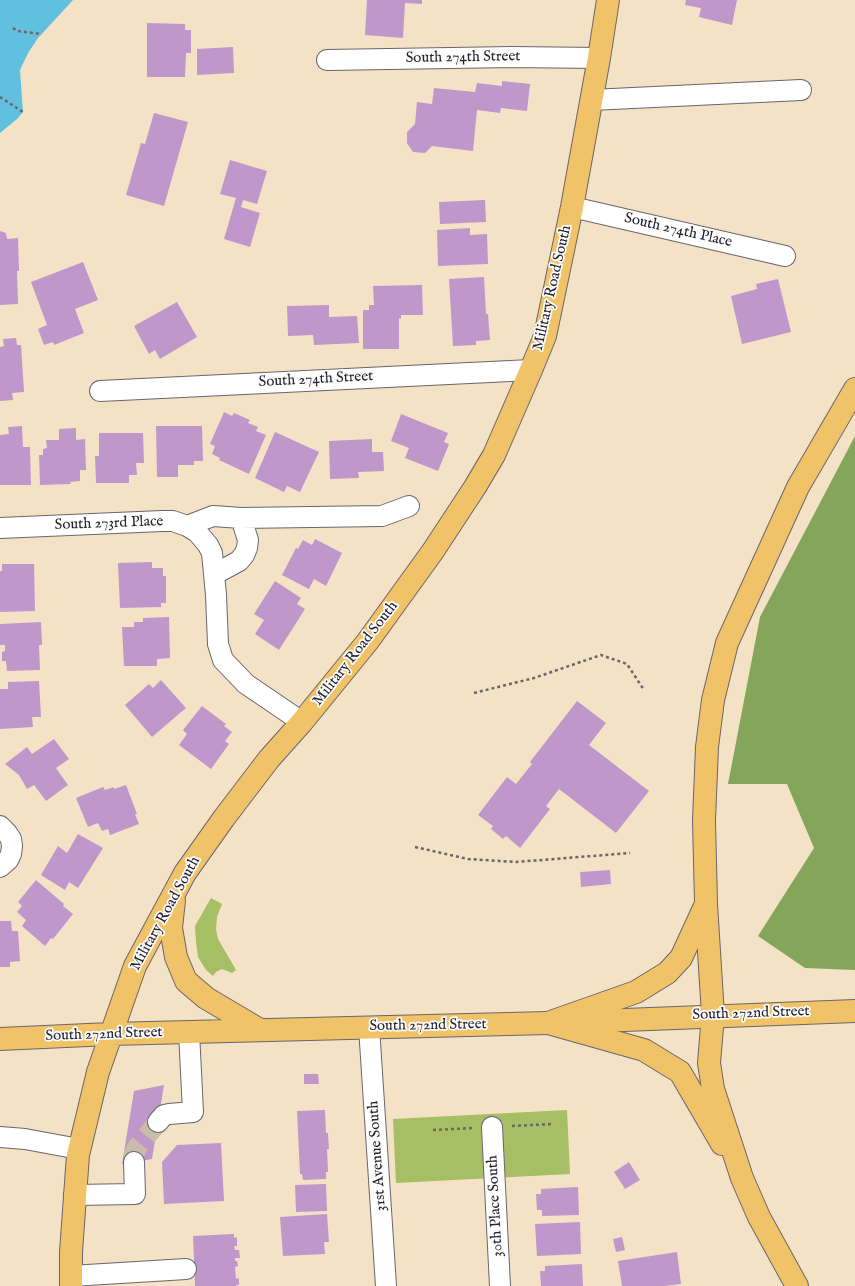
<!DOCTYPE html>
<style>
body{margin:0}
canvas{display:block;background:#f3e2c6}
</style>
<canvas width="855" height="1286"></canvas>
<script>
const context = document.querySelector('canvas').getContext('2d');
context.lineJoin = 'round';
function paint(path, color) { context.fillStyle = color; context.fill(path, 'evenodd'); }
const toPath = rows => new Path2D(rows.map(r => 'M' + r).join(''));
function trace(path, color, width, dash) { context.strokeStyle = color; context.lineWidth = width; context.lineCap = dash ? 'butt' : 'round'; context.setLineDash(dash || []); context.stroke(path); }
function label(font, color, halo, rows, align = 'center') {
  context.font = font + ' "IM FELL English",serif'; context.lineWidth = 3.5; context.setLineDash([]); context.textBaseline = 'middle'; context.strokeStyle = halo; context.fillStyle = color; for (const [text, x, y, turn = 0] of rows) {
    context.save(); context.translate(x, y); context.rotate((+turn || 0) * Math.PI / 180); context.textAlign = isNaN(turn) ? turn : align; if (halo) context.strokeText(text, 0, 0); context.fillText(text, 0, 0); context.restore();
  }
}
const green = toPath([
 [211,898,222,904,217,917,216,929,218,939,236,970,232,973,222,969,216,972,213,976,206,970,198,957,196,942,195,926],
 [567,1110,570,1174,396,1183,393,1119]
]);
const forest = toPath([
 [855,436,855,970,805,968,758,936,814,848,787,784,728,784,760,617]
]);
const water = toPath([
 [0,0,73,0,38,38,28,53,20,70,23,112,17,119,0,133]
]);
const building = toPath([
 [367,0,422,0,422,4,405,3,403,38,365,35],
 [686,0,737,0,732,25,699,17,701,8,685,5],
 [147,23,185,24,185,30,191,30,191,53,186,53,185,77,147,77],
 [233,47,234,73,197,75,197,49],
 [502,81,530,84,527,111,501,108,500,113,477,110,473,151,432,146,425,153,413,152,407,143,407,132,415,124,417,102,432,104,434,88,475,92,477,83,502,86],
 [154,113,188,122,164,206,126,195,141,143,145,144],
 [230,160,267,171,257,204,243,200,241,207,260,213,250,247,224,239,236,198,220,194],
 [485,200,486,222,440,224,439,202],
 [470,228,470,235,487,234,488,264,438,266,437,230],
 [0,231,6,233,7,239,18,238,19,271,17,271,18,304,0,305],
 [83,262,98,300,75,309,84,333,54,345,53,342,44,345,38,329,47,325,31,282],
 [484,277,486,314,488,314,490,340,476,341,476,345,453,346,449,279],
 [778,279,791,332,742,344,731,296,757,289,756,284],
 [422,285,423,315,401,315,401,319,399,318,399,349,363,349,363,310,369,310,369,305,374,305,373,286],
 [177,302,197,337,160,359,155,350,149,354,134,326],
 [329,305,329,317,357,316,359,343,314,345,313,335,288,336,287,306],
 [16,338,17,345,21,345,24,392,12,393,13,400,0,401,0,347,4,346,3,339],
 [224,412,232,416,234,413,250,420,248,423,258,427,256,431,266,435,249,474,219,460,220,458,212,454,215,446,210,444],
 [401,414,448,433,444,442,449,444,438,471,405,458,409,448,391,441],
 [22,426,23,447,30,447,31,485,0,485,0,435,9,434,8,427],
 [156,426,202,426,203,461,194,461,194,465,178,465,178,477,157,477],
 [76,428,76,440,85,439,86,470,80,470,80,481,70,482,71,484,40,485,39,455,43,455,43,449,47,448,46,440,59,440,59,429],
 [275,432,319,452,300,492,287,486,284,492,255,478],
 [99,433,143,433,144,463,136,463,137,475,129,475,129,483,96,483,95,456,99,456],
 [372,439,372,452,383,452,384,471,358,472,359,478,330,479,329,441],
 [315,539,342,553,326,586,314,579,309,589,282,575,296,548,298,549,303,540,312,545],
 [152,562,152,568,163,568,163,576,166,576,166,603,161,603,161,607,120,608,118,563],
 [2,564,34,564,35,611,0,612,0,571,2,571],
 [275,581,301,598,297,604,305,609,279,650,255,634,264,620,254,614],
 [169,617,170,658,157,659,157,666,124,666,122,627,134,627,134,622,143,622,143,618],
 [41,622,42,645,39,645,40,670,7,671,6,661,2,661,2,652,5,651,5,645,0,645,0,624],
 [161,680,186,708,152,737,125,705,149,684,153,688],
 [39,681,41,717,32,717,33,727,0,729,0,689,8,689,8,682],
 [577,701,606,723,589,745,649,791,616,833,559,789,546,806,550,809,520,848,506,836,503,839,491,829,493,826,478,815,507,777,516,784,532,764,530,762],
 [202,706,226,724,224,726,232,732,225,741,229,744,211,769,179,745,187,734,183,730],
 [54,739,69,759,56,768,68,785,46,801,34,785,27,789,19,775,5,764,27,747,32,754],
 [126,785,137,814,135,814,139,824,110,835,108,829,102,831,98,823,88,827,76,798,103,787,105,790,114,787,114,789],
 [78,834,103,848,78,888,69,882,65,890,41,875,58,846,67,853],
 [610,870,611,884,581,887,580,872],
 [36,880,64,904,63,906,73,914,53,939,51,938,45,946,22,926,26,920,17,912,22,906,18,902],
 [0,921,11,921,12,931,18,931,20,961,10,962,10,967,0,967],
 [304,1074,318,1074,319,1084,304,1084],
 [164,1085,152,1159,122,1164,134,1091],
 [325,1110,326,1133,328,1133,329,1149,327,1149,328,1172,326,1172,326,1179,303,1180,302,1174,300,1174,297,1111],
 [221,1143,224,1201,164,1204,162,1162,177,1145],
 [629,1162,640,1180,625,1189,614,1172],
 [326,1184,327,1211,296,1212,295,1185],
 [578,1187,579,1215,542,1216,542,1210,537,1210,536,1194,541,1194,541,1189],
 [327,1214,329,1242,324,1242,325,1254,283,1256,280,1217],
 [580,1222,581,1254,537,1256,535,1224],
 [234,1234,234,1238,237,1237,237,1246,234,1246,235,1250,239,1250,240,1258,235,1258,235,1261,237,1261,238,1266,235,1267,236,1279,239,1278,239,1285,236,1285,236,1286,195,1286,193,1236],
 [622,1237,625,1250,616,1252,613,1239],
 [677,1252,681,1284,664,1286,622,1286,618,1261],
 [582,1264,583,1286,541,1286,540,1271,545,1271,545,1266]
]);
const minorTunnel = toPath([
 [134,1162,134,1154,137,1148,158,1122]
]);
const path = toPath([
 [13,28,17,31,42,34],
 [0,97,23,112],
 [474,693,534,678,601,655,627,664,644,690],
 [415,847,468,859,516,862,630,853],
 [512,1126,553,1124],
 [433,1130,473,1128]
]);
const minor = toPath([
 [327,60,512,57,599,58],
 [591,100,801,90],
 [572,207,785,256],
 [100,391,531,370],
 [241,518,382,516,409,506],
 [187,526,213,516,241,518,248,540,247,548,244,555,239,561,215,574],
 [0,528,162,521,173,521,187,526,197,532,208,545,212,553,216,595,218,644,223,660,246,684,302,722],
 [0,826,7,833,11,839,12,846,11,854,8,860,0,867],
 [369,1027,386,1286],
 [158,1122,164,1115,169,1114,193,1112,189,1032],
 [492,1127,500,1286],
 [0,1137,25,1139,79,1149],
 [74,1195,135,1194,134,1162],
 [71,1276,186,1269]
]);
const major = toPath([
 [174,900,171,928,176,957,186,981,206,998,260,1030],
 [0,1039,110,1034,548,1023,855,1011],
 [71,1286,71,1252,78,1155,98,1072,135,966,185,873,224,818,269,759,302,722,368,641,433,551,475,487,494,455,531,370,545,336,572,207,599,58,608,0]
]);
const highway = toPath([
 [548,1023,644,1050,680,1072,722,1144],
 [548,1023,636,992,667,973,681,958,705,906],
 [797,1286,759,1217,742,1178,713,1089,709,1063,713,1015,706,904,704,820,707,747,713,700,727,643,798,487,855,389]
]);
const streetNames = [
 ["South 274th Street",463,58,-1],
 ["South 274th Place",678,231,13],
 ["Military Road South",553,288,-77],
 ["South 274th Street",316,380,-3],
 ["South 273rd Place",109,524,-2],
 ["Military Road South",356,654,-52],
 ["Military Road South",166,914,-61],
 ["South 272nd Street",751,1014,-2],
 ["South 272nd Street",428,1026,-1],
 ["South 272nd Street",104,1035,-2],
 ["31st Avenue South",378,1156,-94],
 ["30th Place South",496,1206,-93]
];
paint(green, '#a6be64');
paint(forest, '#84a55a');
paint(water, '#61bfdf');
paint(building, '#c097cb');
trace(minorTunnel, '#c9bcaa', 20, [20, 10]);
trace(minor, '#6b656c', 22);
trace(major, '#6b656c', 24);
trace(highway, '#6b656c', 24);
trace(path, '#6b656c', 2.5, [3, 3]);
trace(minor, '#fff', 20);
trace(major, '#f1c369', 22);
trace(highway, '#f1c369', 22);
label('15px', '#22223b', '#fdfcf7', streetNames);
</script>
